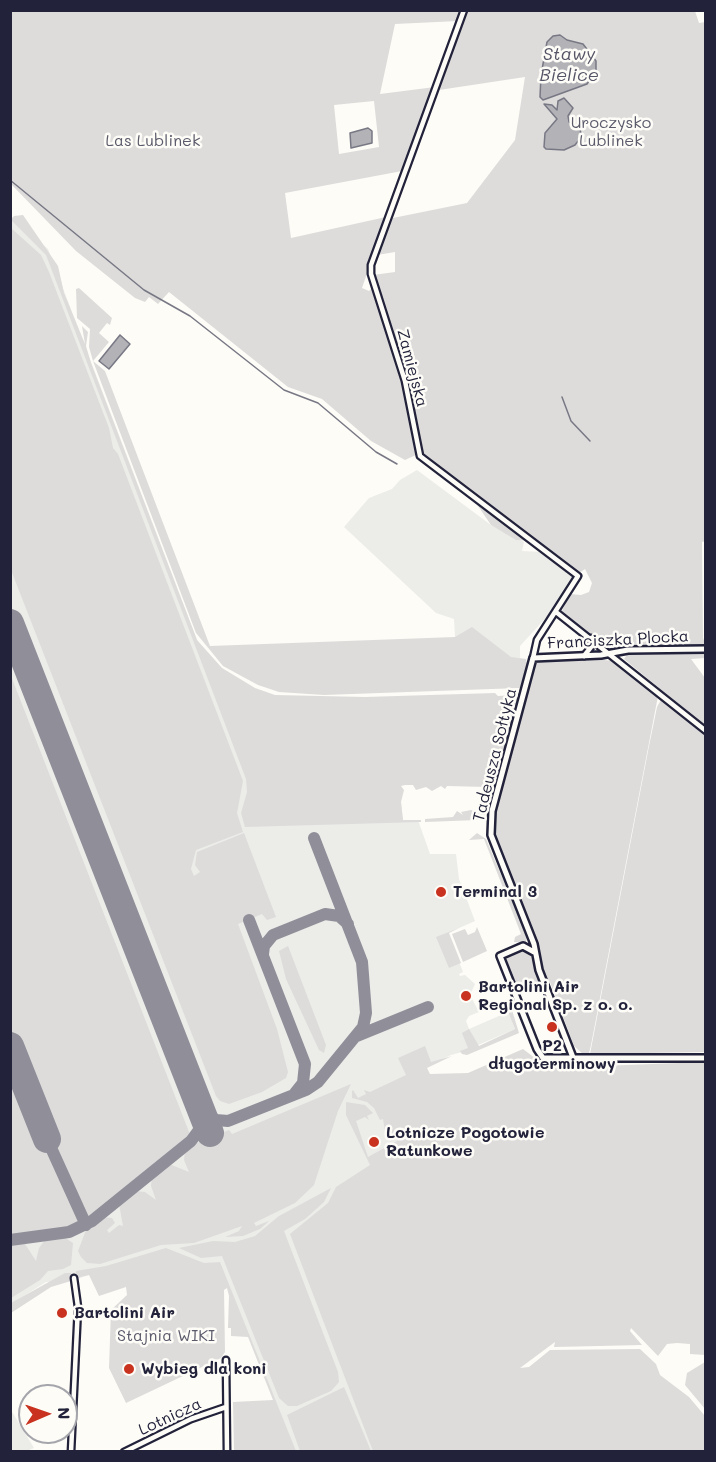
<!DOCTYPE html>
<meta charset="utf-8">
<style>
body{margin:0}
#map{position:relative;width:716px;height:1462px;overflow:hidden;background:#fdfcf7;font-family:Mali,sans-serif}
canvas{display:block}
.frame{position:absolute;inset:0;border:12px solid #22223b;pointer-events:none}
.north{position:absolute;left:18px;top:1384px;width:60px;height:60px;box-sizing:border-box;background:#fdfcf7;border:2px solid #a5a5ac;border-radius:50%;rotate:88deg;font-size:16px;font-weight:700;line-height:24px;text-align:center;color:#22223b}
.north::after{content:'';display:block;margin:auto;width:21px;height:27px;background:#c8321e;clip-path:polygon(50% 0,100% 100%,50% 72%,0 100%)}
</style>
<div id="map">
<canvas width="716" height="1462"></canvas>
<div class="frame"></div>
<div class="north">N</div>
</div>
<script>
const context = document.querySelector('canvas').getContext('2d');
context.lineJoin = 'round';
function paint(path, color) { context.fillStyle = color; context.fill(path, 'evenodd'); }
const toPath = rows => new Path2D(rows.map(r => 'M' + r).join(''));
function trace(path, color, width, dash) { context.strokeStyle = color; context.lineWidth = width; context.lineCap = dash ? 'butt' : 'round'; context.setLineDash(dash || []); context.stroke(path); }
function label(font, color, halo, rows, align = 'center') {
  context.font = font + ' Mali,sans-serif'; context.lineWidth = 5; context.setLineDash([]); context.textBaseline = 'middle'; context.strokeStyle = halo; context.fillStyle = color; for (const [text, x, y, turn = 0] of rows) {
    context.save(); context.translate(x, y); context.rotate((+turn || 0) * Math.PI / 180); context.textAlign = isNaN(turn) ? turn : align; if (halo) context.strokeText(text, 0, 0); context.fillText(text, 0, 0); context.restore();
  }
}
const built = toPath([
 [11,216,48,249,252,784,401,802,403,820,418,820,430,854,456,854,459,879,475,921,448,933,463,972,459,974,460,976,465,975,475,984,470,995,479,1012,469,1016,466,1021,469,1029,508,1012,515,1029,462,1052,451,1055,380,1088,404,1151,375,1451,295,1451,219,1262,207,1266,166,1249,71,1281,46,1282,11,1304],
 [417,470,491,525,524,542,522,551,542,552,575,578,554,609,520,646,520,661,455,637,454,619,436,613,344,527,369,498,392,489,400,480],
 [10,1410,11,1410,34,1448,27,1451,11,1451]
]);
const green = toPath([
 [11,11,695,11,699,23,706,22,706,541,702,542,703,638,705,643,699,647,629,647,604,644,563,615,562,611,570,594,581,595,589,592,592,583,585,569,579,573,535,541,516,540,491,525,465,487,432,462,418,454,405,460,371,441,322,399,288,387,169,292,158,304,149,297,145,302,135,298,76,251,11,184],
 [458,21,461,25,439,90,525,77,515,140,467,203,393,218,377,255,395,252,395,272,373,275,377,283,369,291,362,288,386,217,291,238,285,193,402,171,435,87,380,94,395,24],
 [374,101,379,147,339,154,334,105],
 [23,215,58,266,64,293,85,344,82,326,88,332,86,346,91,363,197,640,222,668,255,688,275,695,365,697,495,693,498,696,516,695,518,699,490,805,484,817,477,820,425,822,425,819,453,817,457,811,463,815,461,812,471,810,481,813,488,790,487,787,447,786,445,789,441,786,432,791,426,787,416,790,413,785,405,785,401,786,404,790,401,802,403,820,421,820,421,822,245,827,241,813,247,792,246,779,46,255,11,220,14,216],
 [11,228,41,255,49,272,109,428,113,448,118,454,243,781,237,813,243,832,196,850,191,869,194,876,200,872,195,865,197,852,244,833,276,917,267,920,262,914,238,924,277,1029,288,1072,286,1078,262,1092,229,1104,220,1101,216,1096,11,570],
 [79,288,112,318,110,325,107,323,99,333,109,342,93,361,105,371,210,646,455,637,472,627,511,657,526,659,527,664,520,688,324,695,279,692,258,685,223,666,196,633,93,361,89,347,90,329,77,318,76,289],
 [705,651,705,658,691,659,705,678,705,726,624,659,629,652],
 [583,658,614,661,658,696,591,1045,589,1053,583,1054,574,1046,550,982,546,983,540,965,537,948,495,837,494,815,535,662],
 [11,676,191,1137,79,1225,11,1237],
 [662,698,705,734,705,1052,590,1054,649,746,657,707],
 [477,833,486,839,527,936,526,943,514,942,515,937,521,934,484,839,469,840],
 [477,927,487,951,463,962,452,934,465,929,468,935,475,932],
 [459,928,449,933,461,963,449,968,436,937],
 [288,946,326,1045,324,1053,319,1050,286,979,279,951],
 [522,949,530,952,542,984,517,993,505,962,510,954],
 [512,1010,519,1033,467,1055,462,1054,460,1051,468,1048,462,1033,469,1029,479,1046,515,1029,508,1012],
 [425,1046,431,1062,452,1056,427,1068,430,1074,468,1073,523,1049,548,1068,705,1062,705,1355,690,1354,690,1344,677,1343,667,1344,658,1356,631,1328,630,1331,642,1345,554,1347,555,1342,520,1368,529,1367,550,1350,640,1349,656,1364,660,1375,689,1397,705,1416,705,1451,373,1451,290,1234,328,1203,336,1187,370,1165,346,1115,346,1102,365,1105,373,1113,367,1116,369,1120,365,1117,356,1121,368,1157,397,1141,396,1139,390,1142,392,1138,388,1130,385,1131,383,1119,380,1120,374,1108,367,1102,352,1098,352,1091,353,1090,358,1098,366,1094,364,1090,370,1092,406,1075,398,1058],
 [351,1084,338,1111,314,1185,295,1203,254,1223,256,1226,269,1221,260,1229,243,1236,225,1237,239,1231,242,1226,194,1243,161,1245,100,1264,87,1263,81,1257,78,1251,86,1230,103,1217,112,1218,115,1223,107,1230,109,1233,119,1225,123,1226,119,1204,135,1191,145,1192,156,1200,151,1186,152,1177,169,1164,189,1172,184,1160,185,1151,194,1144,229,1130,232,1134],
 [331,1188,324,1202,305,1219,284,1231,338,1372,339,1382,331,1391,297,1406,288,1406,279,1398,222,1256,201,1258,179,1248,213,1241,235,1242,255,1236,279,1216],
 [64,1237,73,1243,71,1265,63,1269,48,1271,40,1280,11,1298,11,1244,25,1244,36,1261,39,1248,45,1240],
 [166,1248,204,1263,220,1262,296,1451,234,1451,233,1402,273,1400,248,1337,231,1336,231,1328,228,1328,229,1296,227,1288,224,1290,225,1352,221,1358,126,1403,109,1368,111,1310,127,1295,126,1287,99,1296,89,1275,76,1278,76,1271,106,1266],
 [65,1273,71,1273,71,1281,51,1287,11,1313,11,1303],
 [705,1362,705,1409,685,1385,687,1373],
 [344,1387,371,1451,300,1451,287,1415]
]);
const water = toPath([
 [560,35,567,40,583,44,596,61,596,71,587,84,543,100,540,97,541,75,547,42,553,36,560,35],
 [564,98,573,108,568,116,569,122,580,130,582,136,575,145,564,150,546,149,544,147,545,133,557,119,544,104,552,105,557,110,558,101,564,98],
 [368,128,372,131,372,143,351,148,350,133,368,128],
 [120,335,130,344,109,369,99,361,120,335]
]);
const stream = toPath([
 [10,180,144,290,190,316,284,390,318,403,376,452,397,464],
 [562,397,571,421,590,441]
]);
const taxiway = toPath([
 [249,920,305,1064,303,1083,295,1093],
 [263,954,264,946,273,935,325,914,339,916,348,924],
 [357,1036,428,1007],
 [201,1111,216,1120,228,1121,306,1090,318,1082,363,1027,366,1013,362,962,314,838],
 [47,1139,86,1225],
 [10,1240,69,1232,92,1221,191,1141,199,1130,201,1111]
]);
const runway = toPath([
 [10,623,210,1133],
 [10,1046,47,1139]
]);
const minor = toPath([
 [464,10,371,265,371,274,405,381,420,456,578,576,537,640,533,658],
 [556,612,706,731],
 [584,656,591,647,591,638],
 [226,1360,227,1452],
 [71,1452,78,1307,74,1278],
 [124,1452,191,1419,226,1407]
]);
const tertiary = toPath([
 [534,952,523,946,500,956,537,1049,543,1058,706,1058],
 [574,1060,539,970,534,944,491,835,492,811,533,658,601,655,628,650,706,649]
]);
const markers = [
 [441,892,6,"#c8321e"],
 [466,996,6,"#c8321e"],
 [552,1027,6,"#c8321e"],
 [374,1142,6,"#c8321e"],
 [62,1313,6,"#c8321e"],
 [129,1369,6,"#c8321e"]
];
const parkNames = [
 ["Uroczysko",611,123],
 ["Lublinek",611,141],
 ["Las Lublinek",153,141],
 ["Stajnia WIKI",166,1336]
];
const streetNames = [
 ["Zamiejska",412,368,75],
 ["Franciszka Plocka",618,640,-3],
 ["Tadeusza Sołtyka",495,755,-76],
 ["Lotnicza",170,1417,-25]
];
const poiNames = [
 ["Terminal 3",453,892],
 ["Bartolini Air",478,987],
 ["Regional Sp. z o. o.",478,1005],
 ["P2",552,1046,"center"],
 ["długoterminowy",552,1064,"center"],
 ["Lotnicze Pogotowie",386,1133],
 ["Ratunkowe",386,1151],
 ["Bartolini Air",74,1313],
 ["Wybieg dla koni",141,1369]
];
const waterNames = [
 ["Stawy",569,54],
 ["Bielice",569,75]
];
paint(built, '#ecece9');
paint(green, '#dddcdb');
paint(water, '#b2b2b7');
trace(water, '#787885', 1.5);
trace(stream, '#787885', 1.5);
trace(taxiway, '#908f99', 12);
trace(runway, '#908f99', 28);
trace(minor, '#22223b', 9);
trace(tertiary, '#22223b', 10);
trace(minor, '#fdfcf7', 4.5);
trace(tertiary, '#fdfcf7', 5);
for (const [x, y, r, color] of markers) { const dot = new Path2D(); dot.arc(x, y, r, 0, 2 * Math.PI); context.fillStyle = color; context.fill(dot); trace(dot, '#fdfcf7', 2); }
label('16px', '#5a5a6b', '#fdfcf7', parkNames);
label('16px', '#22223b', '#fdfcf7', streetNames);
label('bold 16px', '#22223b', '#fdfcf7', poiNames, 'left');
label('italic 18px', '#545466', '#fdfcf7', waterNames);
</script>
